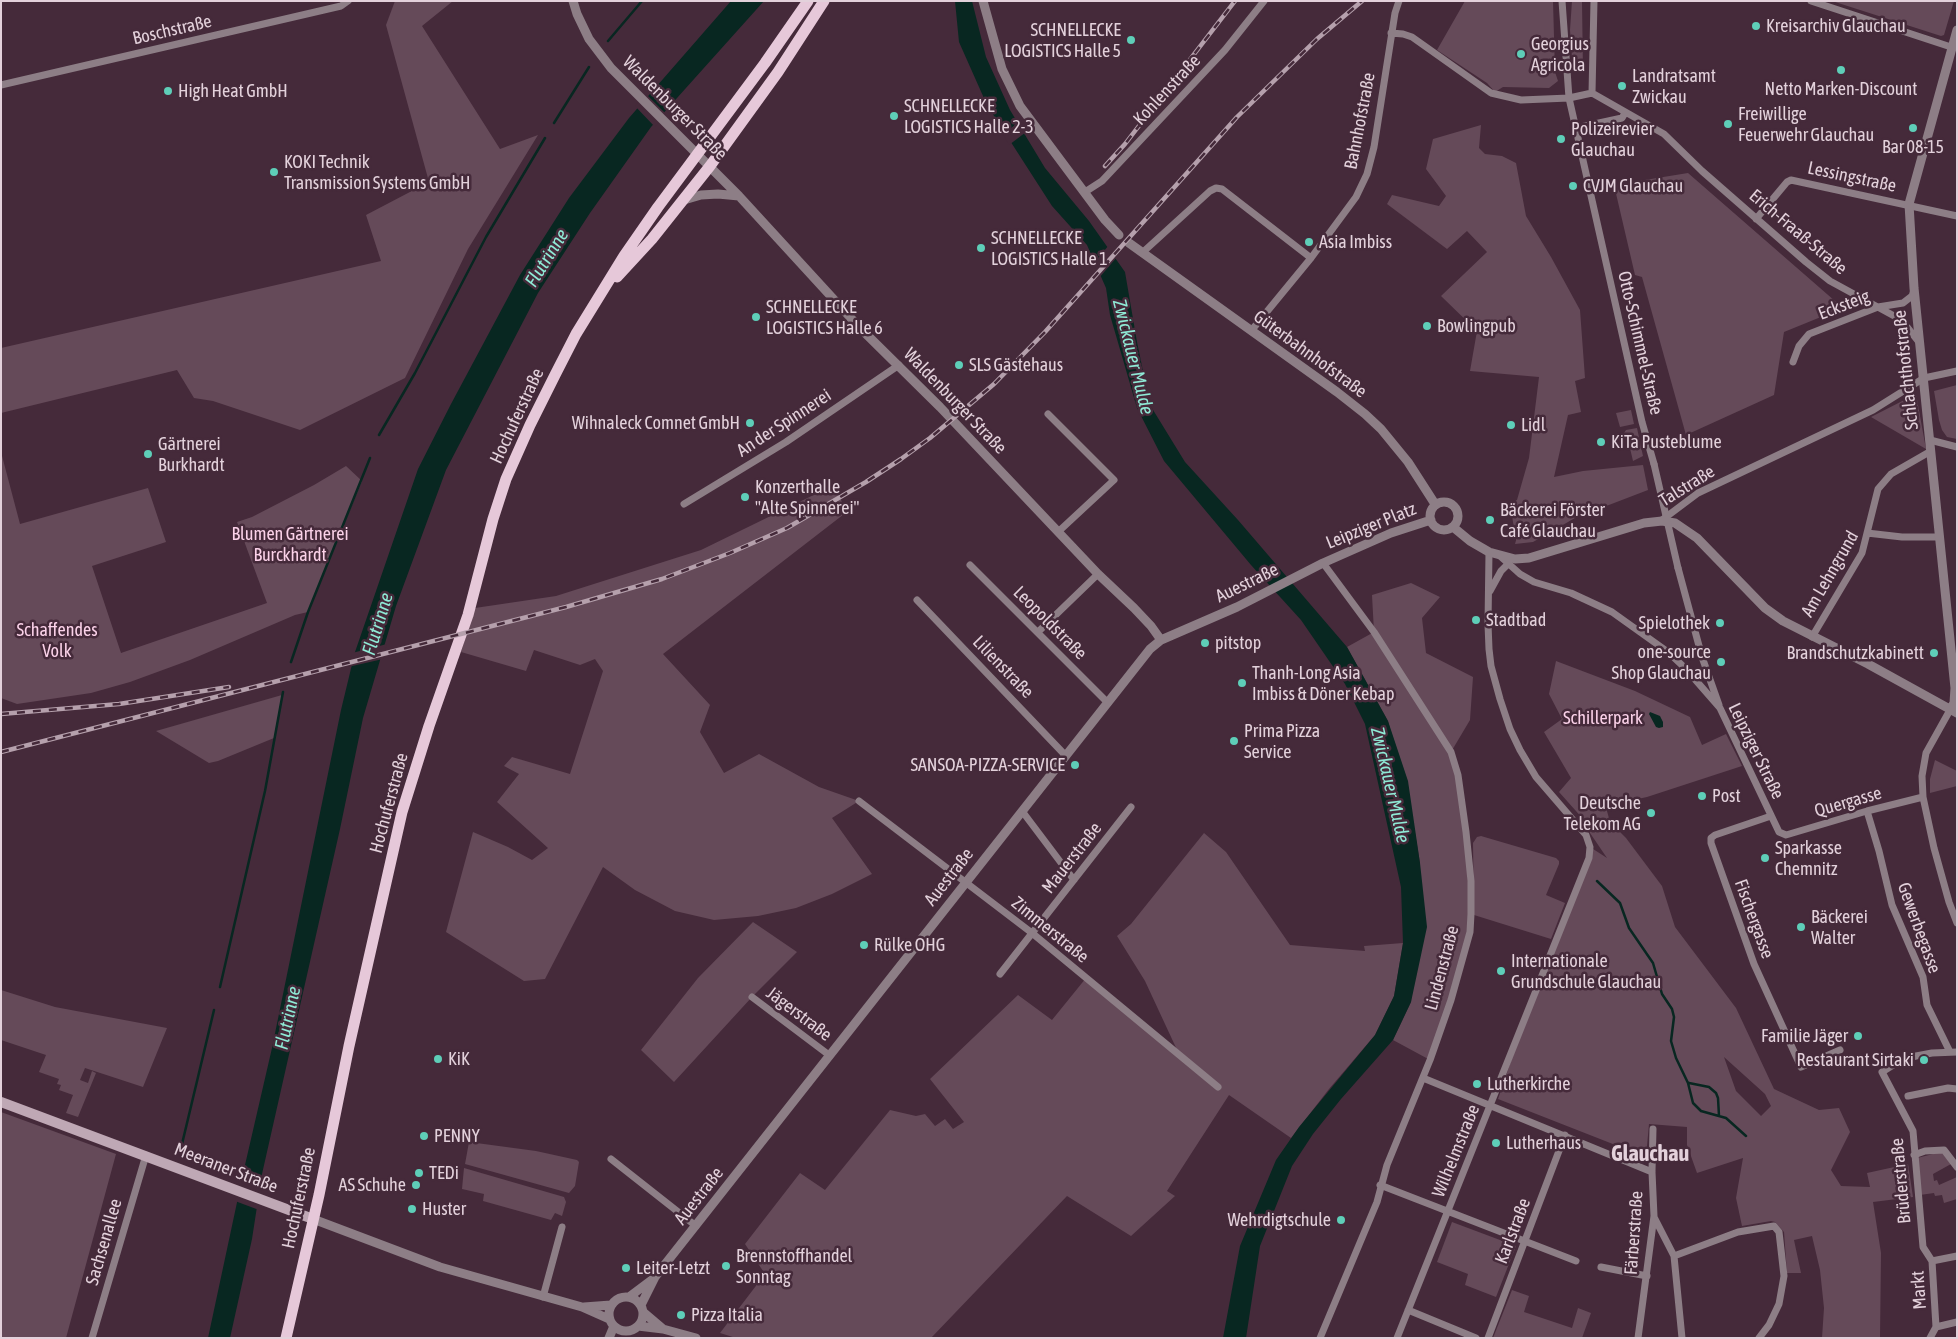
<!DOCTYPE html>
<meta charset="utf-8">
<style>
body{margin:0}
#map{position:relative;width:1958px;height:1339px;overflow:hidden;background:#452a3a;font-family:"Asap Condensed",sans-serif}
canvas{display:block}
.frame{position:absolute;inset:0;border:2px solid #e3d1db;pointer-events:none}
</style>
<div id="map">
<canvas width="1958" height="1339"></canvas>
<div class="frame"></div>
</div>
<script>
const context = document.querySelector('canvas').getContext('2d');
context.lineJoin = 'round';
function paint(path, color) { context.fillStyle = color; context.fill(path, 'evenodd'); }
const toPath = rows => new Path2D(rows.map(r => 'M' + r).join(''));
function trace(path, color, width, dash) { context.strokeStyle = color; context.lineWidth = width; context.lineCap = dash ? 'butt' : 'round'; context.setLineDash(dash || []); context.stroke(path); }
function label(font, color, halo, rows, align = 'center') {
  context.font = font + ' "Asap Condensed",sans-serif'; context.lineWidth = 5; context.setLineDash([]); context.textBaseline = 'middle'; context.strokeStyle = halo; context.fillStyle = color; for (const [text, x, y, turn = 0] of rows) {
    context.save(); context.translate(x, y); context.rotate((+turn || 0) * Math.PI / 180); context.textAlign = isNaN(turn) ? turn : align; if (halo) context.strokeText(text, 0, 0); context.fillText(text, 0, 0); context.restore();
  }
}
const green = toPath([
 [395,1,453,1,422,26,500,149,538,135,468,249,405,378,300,430,213,401,194,398,177,370,1,413,1,348,381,261,366,215,429,182,386,25],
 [1465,1,1553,1,1555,72,1558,81,1549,88,1503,87,1495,92,1487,83,1437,50],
 [1572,1,1582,1,1583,73,1573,72,1570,30],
 [1832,1,1954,1,1944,35,1941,36],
 [1481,125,1479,148,1485,154,1502,156,1516,163,1526,216,1551,257,1580,310,1585,378,1575,381,1581,412,1568,415,1554,477,1583,471,1643,465,1648,490,1575,518,1533,542,1515,544,1518,533,1514,528,1510,504,1517,500,1529,458,1539,377,1470,371,1477,331,1441,296,1487,252,1467,231,1447,249,1387,204,1392,195,1439,206,1446,196,1426,169,1433,139],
 [1688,173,1843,308,1784,332,1774,395,1686,435,1642,277,1635,275,1614,185],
 [1957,385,1957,439,1947,437,1942,430,1939,420,1934,391],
 [1916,394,1926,449,1871,417],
 [1631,410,1634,424,1620,427,1616,413],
 [1637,428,1643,456,1633,461,1629,444,1626,444,1624,433,1626,430],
 [1,452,20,524,148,488,166,542,92,566,121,653,267,603,237,522,252,517,314,485,346,466,362,481,308,612,295,615,190,660,130,682,91,693,17,704,1,698],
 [832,486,848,511,663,654,710,705,700,732,724,773,759,754,819,787,859,801,832,818,872,874,832,894,796,908,758,916,714,920,675,911,635,890,603,867,545,979,524,981,446,932,473,832,508,847,532,860,548,848,497,802,519,774,504,766,512,757,570,774,603,671,595,659,580,665,534,650,526,671,461,652,475,608,556,596,701,550],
 [1411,583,1440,597,1422,618,1426,653,1473,677,1470,720,1451,752,1466,832,1470,932,1430,1060,1393,1040,1411,1002,1420,863,1415,833,1388,721,1347,647,1374,632,1372,595],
 [1556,661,1635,691,1690,717,1702,745,1726,734,1742,766,1647,797,1610,805,1607,811,1610,822,1626,838,1662,886,1675,927,1736,1008,1774,1089,1819,1110,1839,1108,1850,1132,1831,1170,1841,1186,1870,1187,1867,1173,1908,1164,1913,1197,1873,1202,1881,1253,1880,1338,1822,1338,1824,1308,1820,1270,1812,1236,1794,1240,1801,1273,1787,1273,1784,1232,1775,1222,1771,1221,1742,1226,1736,1198,1743,1158,1697,1173,1687,1145,1687,1127,1649,1124,1646,1157,1498,1099,1532,1000,1590,847,1607,858,1590,833,1584,820,1559,792,1571,778,1544,732,1562,719,1549,694],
 [1724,1057,1765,1094,1771,1106,1761,1116,1736,1091],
 [282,695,274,738,218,761,209,763,156,731],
 [1935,760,1957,771,1957,786,1930,793,1930,779],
 [1204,833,1226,852,1290,945,1365,951,1364,946,1403,943,1394,996,1375,1035,1329,1089,1291,1138,1229,1095,1167,1191,1175,1196,1131,1236,1067,1196,931,1338,736,1338,720,1333,765,1274,745,1244,800,1173,825,1190,890,1110,916,1116,925,1114,935,1126,945,1119,953,1129,964,1122,930,1079,1018,995,1052,1020,1086,978,1178,1052,1145,981,1117,936,1131,924],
 [1481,836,1556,858,1559,861,1559,864,1546,895,1565,903,1551,939,1474,915,1473,843,1477,837],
 [753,922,797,952,752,997,674,1082,641,1050,698,978],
 [1,990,55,1007,167,1028,143,1087,85,1068,80,1080,88,1083,92,1071,96,1073,78,1117,66,1113,73,1095,59,1090,61,1085,57,1084,59,1079,39,1072,46,1055,1,1040],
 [1,1112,116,1154,66,1338,1,1338],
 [469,1142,536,1151,577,1160,579,1162,575,1186,569,1193,465,1164],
 [1941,1152,1951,1164,1933,1174,1934,1181,1937,1180,1939,1185,1957,1177,1957,1199,1944,1203,1942,1195,1935,1196,1934,1193,1920,1195,1917,1158],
 [464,1168,564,1197,566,1202,562,1216,555,1213,551,1220,483,1201,484,1194,462,1189],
 [1452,1222,1516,1246,1496,1297,1465,1285,1468,1274,1437,1262],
 [1512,1290,1529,1296,1524,1312,1572,1328,1578,1308,1591,1313,1582,1338,1493,1338]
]);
const water = toPath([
 [731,1,764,1,651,127,590,213,538,293,446,470,396,606,363,718,340,829,262,1174,252,1239,230,1338,208,1338,245,1165,272,1048,341,710,355,652,418,469,451,404,520,275,569,198,629,118],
 [955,1,972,1,986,57,1010,110,1045,168,1089,221,1125,272,1137,342,1150,405,1185,462,1238,520,1347,647,1388,721,1408,781,1420,863,1427,927,1411,1002,1393,1040,1341,1099,1313,1134,1292,1166,1260,1246,1246,1338,1223,1338,1240,1246,1276,1160,1299,1127,1375,1035,1394,996,1403,943,1401,887,1365,724,1345,684,1301,620,1251,565,1164,461,1137,408,1110,315,1106,288,1087,245,1052,206,987,105,959,42],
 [1650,712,1660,716,1663,722,1663,727,1659,728,1656,727,1649,714]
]);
const pier = toPath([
 [646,94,666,114,655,127,635,106],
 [1019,122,1026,132,1009,145,1003,134],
 [1109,245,1117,257,1099,278,1093,264],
 [387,644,383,659,348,667,352,653],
 [239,1180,262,1189,259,1210,235,1201]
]);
const stream = toPath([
 [608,41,642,1],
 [554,123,589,67],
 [379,435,415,373,486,237,545,138],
 [291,662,308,612,370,458],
 [1597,881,1620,903,1629,928,1653,963,1662,994,1672,1009,1674,1017,1671,1041,1676,1058,1688,1083,1693,1103,1701,1111,1726,1118,1746,1136],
 [220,987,265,791,283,692],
 [1689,1083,1709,1087,1716,1093,1718,1098,1719,1116],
 [182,1144,214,1010]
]);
const minor = toPath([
 [1562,1,1569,98,1642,422,1654,464],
 [1811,1,1951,47],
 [1391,33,1403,34,1412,37,1491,93,1521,100,1569,98,1592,93,1664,134,1702,171,1806,262,1830,281,1896,317,1907,327,1919,342],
 [1,85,341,6,348,1],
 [1592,93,1594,1],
 [1576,128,1622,118,1625,113],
 [1085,192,1102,181,1225,50,1264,1],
 [1756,219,1787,182,1791,180,1957,216],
 [1142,253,1210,191,1216,188,1222,189,1311,258],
 [1251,331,1311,258,1356,197,1367,174,1374,147,1395,13,1399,1],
 [1793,362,1799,346,1809,334,1878,307,1903,303,1912,296,1914,290],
 [1048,414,1114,480,1058,532],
 [1930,440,1957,447],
 [684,504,786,442,899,365],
 [1662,520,1698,493,1873,410,1924,378,1957,371],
 [1867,533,1902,537,1939,537],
 [1500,556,1520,574,1534,582,1571,593,1612,612,1668,652,1685,668,1720,708,1779,832,1786,835,1867,811,1923,797],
 [970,565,1108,703],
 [1678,568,1702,657,1719,705],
 [1490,591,1501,571,1507,565],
 [917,600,1066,756],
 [1038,632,1098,574],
 [1812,637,1862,553,1878,489,1891,474,1931,451],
 [1950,710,1926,753,1922,776,1923,797,1934,848,1949,902,1957,923],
 [859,801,1032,933,1218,1087],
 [1022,811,1074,880],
 [1867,811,1879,851,1892,905,1923,977,1927,1005,1950,1052],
 [1771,816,1715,835,1711,838,1711,843,1754,964,1801,1067,1840,1050],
 [1000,974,1131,807],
 [752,997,829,1055],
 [1423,1078,1652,1172],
 [1908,1096,1948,1088,1957,1089],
 [1914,1155,1925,1151,1944,1150,1957,1167],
 [611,1159,696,1226],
 [1380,1185,1576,1261],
 [1654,1217,1674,1256,1682,1338],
 [1674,1256,1738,1232,1774,1226,1779,1232,1784,1276,1779,1304,1769,1325,1759,1338],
 [1932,1261,1923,1247,1913,1131,1882,1072,1901,1060,1916,1056,1932,1053,1957,1052],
 [1932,1261,1936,1327],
 [1932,1261,1957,1256],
 [1601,1267,1647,1276],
 [543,1297,562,1227],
 [1408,1310,1476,1338],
 [1936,1327,1957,1322],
 [92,1338,146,1155],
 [1320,1338,1377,1202,1387,1165,1430,1060,1451,1000,1470,932,1471,914,1471,881,1466,832,1458,775,1451,752,1374,632,1323,563],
 [1397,1338,1589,858,1590,847,1586,835,1536,777,1520,750,1510,729,1500,699,1491,666,1489,649,1488,624,1489,552],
 [1488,1338,1565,1135],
 [1638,1338,1654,1216,1652,1172,1653,1129],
 [1930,1338,1936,1327]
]);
const tertiary = toPath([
 [573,1,577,14,589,39,611,68,739,196,860,328,940,407,1098,574,1134,608,1151,626,1161,640],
 [983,1,1002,69,1020,106,1105,220,1119,235],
 [684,200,701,195,718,194,739,196],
 [1129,243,1337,392,1365,414,1381,429,1408,462,1435,504],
 '1430 516a14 14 0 1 1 28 0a14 14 0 1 1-28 0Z',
 [1453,527,1470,541,1489,552,1515,559,1529,558,1644,523,1662,521,1675,523,1697,538,1765,608,1783,621,1868,664,1957,713],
 [1950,710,1954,703,1955,688,1914,288,1909,204,1957,30],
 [313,1219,440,1267,582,1307,609,1319],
 '609 1314a17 17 0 1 1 34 0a17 17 0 1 1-34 0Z',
 [629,1297,653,1279],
 [641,1305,655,1277,1150,649,1161,640,1237,607,1323,563,1391,533,1431,520],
 [584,1307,611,1305],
 [643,1312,663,1329],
 [638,1326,663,1329,696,1338],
 [609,1338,614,1326]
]);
const secondary = toPath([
 [1,1102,313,1219]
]);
const primary = toPath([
 [617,277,652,239,710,166,778,72,824,1],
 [286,1338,319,1195,349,1046,402,812,429,726,468,615,493,519,506,479,530,425,555,375,576,334,624,256,658,207,765,63,808,1]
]);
const rail = toPath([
 [1105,166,1125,144,1235,1],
 [1,714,119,704,229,687],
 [1,752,566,607,662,579,730,553,787,528,866,482,901,459,930,438,994,384,1045,332,1237,117,1317,39,1362,1]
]);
const minorBridge = toPath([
 [1654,464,1678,568]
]);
const markers = [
 [1756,26,5,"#5eceb8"],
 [1131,40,5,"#5eceb8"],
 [1521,54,5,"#5eceb8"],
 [1841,70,5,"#5eceb8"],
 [1622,86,5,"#5eceb8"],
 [168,91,5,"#5eceb8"],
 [894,116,5,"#5eceb8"],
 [1728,124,5,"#5eceb8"],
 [1913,128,5,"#5eceb8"],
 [1561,139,5,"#5eceb8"],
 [274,172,5,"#5eceb8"],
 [1573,186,5,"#5eceb8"],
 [1309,242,5,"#5eceb8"],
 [981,248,5,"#5eceb8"],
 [756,317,5,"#5eceb8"],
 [1427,326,5,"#5eceb8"],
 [959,365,5,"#5eceb8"],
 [750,423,5,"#5eceb8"],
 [1511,425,5,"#5eceb8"],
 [1601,442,5,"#5eceb8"],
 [148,454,5,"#5eceb8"],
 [745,497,5,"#5eceb8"],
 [1490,520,5,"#5eceb8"],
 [1476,620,5,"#5eceb8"],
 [1720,623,5,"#5eceb8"],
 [1205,643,5,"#5eceb8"],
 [1934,653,5,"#5eceb8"],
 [1721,662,5,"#5eceb8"],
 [1242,683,5,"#5eceb8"],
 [1234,741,5,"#5eceb8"],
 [1075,765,5,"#5eceb8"],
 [1702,796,5,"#5eceb8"],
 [1651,813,5,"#5eceb8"],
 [1765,858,5,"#5eceb8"],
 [1801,927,5,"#5eceb8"],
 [864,945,5,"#5eceb8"],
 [1501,971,5,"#5eceb8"],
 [1858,1036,5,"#5eceb8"],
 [438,1059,5,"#5eceb8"],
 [1924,1060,5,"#5eceb8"],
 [1477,1084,5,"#5eceb8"],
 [424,1136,5,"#5eceb8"],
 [1496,1143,5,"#5eceb8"],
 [419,1173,5,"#5eceb8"],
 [416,1185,5,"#5eceb8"],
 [412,1209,5,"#5eceb8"],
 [1341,1220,5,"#5eceb8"],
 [726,1266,5,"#5eceb8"],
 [626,1268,5,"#5eceb8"],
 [681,1315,5,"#5eceb8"]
];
const poiNames = [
 ["Kreisarchiv Glauchau",1766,26],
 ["SCHNELLECKE",1121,30,"right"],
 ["LOGISTICS Halle 5",1121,51,"right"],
 ["Georgius",1531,44],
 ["Agricola",1531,65],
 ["Landratsamt",1632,76],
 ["Zwickau",1632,97],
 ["Netto Marken-Discount",1841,89,"center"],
 ["High Heat GmbH",178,91],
 ["SCHNELLECKE",904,106],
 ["LOGISTICS Halle 2-3",904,127],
 ["Freiwillige",1738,114],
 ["Feuerwehr Glauchau",1738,135],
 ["Polizeirevier",1571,129],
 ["Glauchau",1571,150],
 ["Bar 08-15",1913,147,"center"],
 ["KOKI Technik",284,162],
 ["Transmission Systems GmbH",284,183],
 ["CVJM Glauchau",1583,186],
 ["SCHNELLECKE",991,238],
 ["LOGISTICS Halle 1",991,259],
 ["Asia Imbiss",1319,242],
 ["SCHNELLECKE",766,307],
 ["LOGISTICS Halle 6",766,328],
 ["Bowlingpub",1437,326],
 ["SLS Gästehaus",969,365],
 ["Wihnaleck Comnet GmbH",740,423,"right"],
 ["Lidl",1521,425],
 ["KiTa Pusteblume",1611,442],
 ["Gärtnerei",158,444],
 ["Burkhardt",158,465],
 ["Konzerthalle",755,487],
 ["\"Alte Spinnerei\"",755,508],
 ["Bäckerei Förster",1500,510],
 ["Café Glauchau",1500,531],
 ["Stadtbad",1486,620],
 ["Spielothek",1710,623,"right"],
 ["pitstop",1215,643],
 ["one-source",1711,652,"right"],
 ["Shop Glauchau",1711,673,"right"],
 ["Brandschutzkabinett",1924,653,"right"],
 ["Thanh-Long Asia",1252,673],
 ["Imbiss & Döner Kebap",1252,694],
 ["Prima Pizza",1244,731],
 ["Service",1244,752],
 ["SANSOA-PIZZA-SERVICE",1065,765,"right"],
 ["Post",1712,796],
 ["Deutsche",1641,803,"right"],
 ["Telekom AG",1641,824,"right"],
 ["Sparkasse",1775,848],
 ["Chemnitz",1775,869],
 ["Bäckerei",1811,917],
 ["Walter",1811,938],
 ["Rülke OHG",874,945],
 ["Internationale",1511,961],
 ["Grundschule Glauchau",1511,982],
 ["Familie Jäger",1848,1036,"right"],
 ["KiK",448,1059],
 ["Restaurant Sirtaki",1914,1060,"right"],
 ["Lutherkirche",1487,1084],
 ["PENNY",434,1136],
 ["Lutherhaus",1506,1143],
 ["TEDi",429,1173],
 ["AS Schuhe",406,1185,"right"],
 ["Huster",422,1209],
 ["Wehrdigtschule",1331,1220,"right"],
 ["Brennstoffhandel",736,1256],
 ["Sonntag",736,1277],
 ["Leiter-Letzt",636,1268],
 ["Pizza Italia",691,1315]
];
const streetNames = [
 ["Boschstraße",172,30,-13],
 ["Kohlenstraße",1167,90,-47],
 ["Waldenburger Straße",675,108,45],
 ["Bahnhofstraße",1360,121,-79],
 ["Lessingstraße",1852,177,12],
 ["Erich-Fraaß-Straße",1798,232,40],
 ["Ecksteig",1844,305,-21],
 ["Otto-Schimmel-Straße",1640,343,77],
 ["Güterbahnhofstraße",1310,354,36],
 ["Schlachthofstraße",1906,370,-96],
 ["Waldenburger Straße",955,401,46],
 ["Hochuferstraße",517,416,-65],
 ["An der Spinnerei",784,423,-33],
 ["Talstraße",1687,486,-32],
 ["Leipziger Platz",1371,526,-22],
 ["Am Lehngrund",1830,574,-60],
 ["Auestraße",1247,583,-26],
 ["Leopoldstraße",1050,623,45],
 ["Lilienstraße",1003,667,46],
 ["Leipziger Straße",1756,751,64],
 ["Quergasse",1848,802,-16],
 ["Hochuferstraße",389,803,-75],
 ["Mauerstraße",1072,858,-52],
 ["Auestraße",949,877,-52],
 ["Fischergasse",1754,919,70],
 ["Gewerbegasse",1919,928,70],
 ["Zimmerstraße",1050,930,39],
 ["Lindenstraße",1442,968,-75],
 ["Jägerstraße",799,1014,37],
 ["Wilhelmstraße",1456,1151,-68],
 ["Meeraner Straße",226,1168,21],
 ["Brüderstraße",1901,1181,-95],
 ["Auestraße",699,1196,-52],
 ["Hochuferstraße",299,1198,-78],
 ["Karlstraße",1513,1231,-69],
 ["Färberstraße",1634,1233,-86],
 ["Sachsenallee",104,1242,-74],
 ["Markt",1919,1290,-94]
];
const parkNames = [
 ["Blumen Gärtnerei",290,534],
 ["Burckhardt",290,555],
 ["Schaffendes",57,630],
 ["Volk",57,651],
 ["Schillerpark",1603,718]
];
const waterNames = [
 ["Flutrinne",547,258,-58],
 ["Zwickauer Mulde",1133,357,76],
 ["Flutrinne",378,624,-73],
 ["Zwickauer Mulde",1390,785,77],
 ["Flutrinne",288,1018,-78]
];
const districtNames = [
 ["Glauchau",1650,1154]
];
paint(green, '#654a59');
paint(water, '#082721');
paint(pier, '#452a3a');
trace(stream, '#082721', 2.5);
trace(minor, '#8d7e86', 7);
trace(tertiary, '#8d7e86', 9);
trace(secondary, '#bfa8b5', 10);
trace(primary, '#e6c8d9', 11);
trace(rail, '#b5a0ac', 4.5);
trace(rail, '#452a3a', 2.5, [8]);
trace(minorBridge, '#8d7e86', 7);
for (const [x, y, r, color] of markers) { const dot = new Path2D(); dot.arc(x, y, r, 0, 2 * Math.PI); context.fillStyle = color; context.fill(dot); trace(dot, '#452a3a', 2); }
label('18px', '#e3d1db', '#452a3a', poiNames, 'left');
label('18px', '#e3d1db', '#452a3a', streetNames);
label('18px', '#fbd2e9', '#452a3a', parkNames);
label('italic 19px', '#8fead6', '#452a3a', waterNames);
label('bold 22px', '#e3d1db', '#452a3a', districtNames);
</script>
